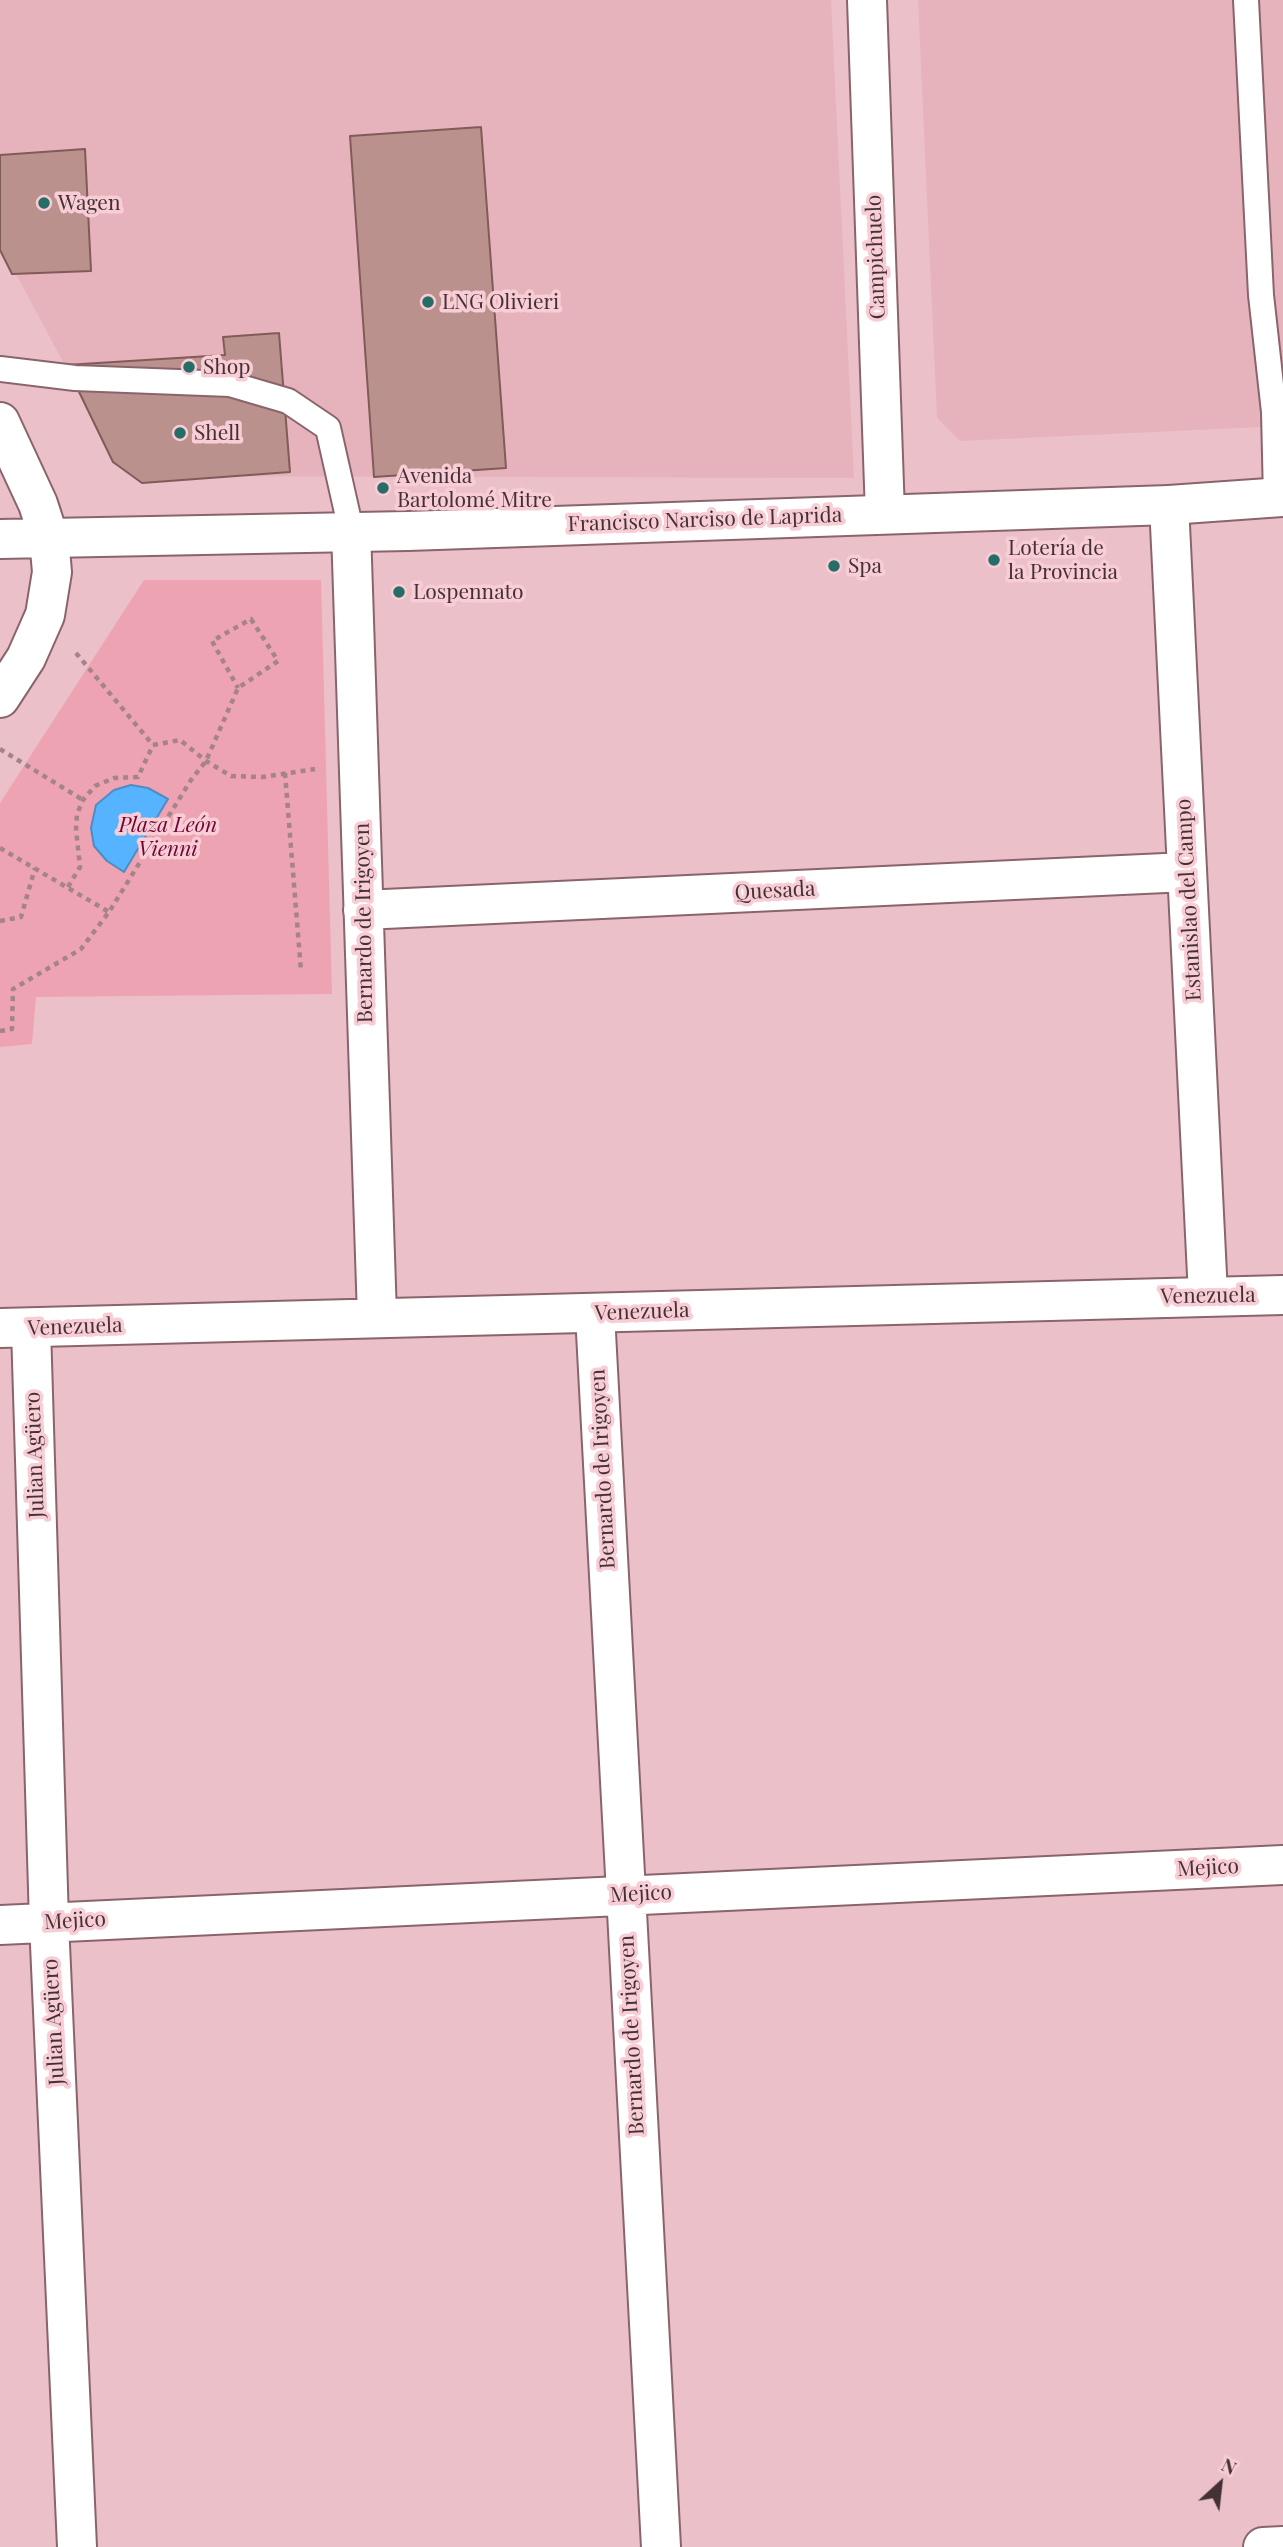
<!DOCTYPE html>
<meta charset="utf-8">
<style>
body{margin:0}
#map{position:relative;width:1283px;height:2547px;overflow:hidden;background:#ebc0c8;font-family:"Playfair Display",serif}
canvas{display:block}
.north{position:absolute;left:1185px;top:2449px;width:70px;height:70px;-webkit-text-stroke:5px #f8cdd5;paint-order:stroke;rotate:27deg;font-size:19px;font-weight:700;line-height:28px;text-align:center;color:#433135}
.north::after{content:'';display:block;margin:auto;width:24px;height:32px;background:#433135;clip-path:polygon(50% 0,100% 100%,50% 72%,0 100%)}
</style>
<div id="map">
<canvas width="1283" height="2547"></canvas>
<div class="north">N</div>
</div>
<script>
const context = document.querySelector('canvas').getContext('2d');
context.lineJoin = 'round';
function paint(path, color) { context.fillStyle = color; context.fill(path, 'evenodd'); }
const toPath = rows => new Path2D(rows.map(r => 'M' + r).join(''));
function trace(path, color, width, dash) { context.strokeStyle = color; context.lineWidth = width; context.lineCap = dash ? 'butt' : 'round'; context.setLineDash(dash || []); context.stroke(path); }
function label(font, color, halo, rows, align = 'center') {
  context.font = font + ' "Playfair Display",serif'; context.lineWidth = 7; context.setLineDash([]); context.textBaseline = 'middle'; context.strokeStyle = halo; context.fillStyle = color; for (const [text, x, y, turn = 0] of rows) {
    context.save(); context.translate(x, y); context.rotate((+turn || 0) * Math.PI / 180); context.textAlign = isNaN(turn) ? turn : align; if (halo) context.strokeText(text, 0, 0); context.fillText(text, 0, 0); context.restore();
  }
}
const built = toPath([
 [0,0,831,0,854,478,142,476,116,461,0,244],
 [918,0,1283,0,1283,426,960,441,937,418]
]);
const green = toPath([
 [144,580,321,580,332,994,36,997,32,1044,0,1047,0,803]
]);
const water = toPath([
 [131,785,148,788,168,799,124,872,107,861,94,846,91,828,96,805,114,790,131,785]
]);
const building = toPath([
 [481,127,506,468,374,477,350,136,481,127],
 [85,149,91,271,12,274,0,250,0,155,85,149],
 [279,333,290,472,142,483,113,462,66,365,225,355,223,337,279,333]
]);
const path = toPath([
 [76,653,153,745,180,740,206,761,231,776,262,777,315,769],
 [0,749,83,800],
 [285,773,301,971],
 [0,848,109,912],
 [68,887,80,867,76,829,77,814,83,800,95,786,114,778,138,777,153,745],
 [0,921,21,917,35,868],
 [0,1031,12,1029,13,989,81,949,109,912,191,780,206,761,238,688,278,661,251,619,212,641,238,688]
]);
const service = toPath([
 [1246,0,1261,295,1274,412,1276,498],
 [0,369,75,378,230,384,288,401,328,428,351,530]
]);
const minor = toPath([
 [867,0,885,514],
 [1169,505,1208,1295],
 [351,530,377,1316],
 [363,910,1187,872],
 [595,1314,661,2547],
 [0,1328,1283,1295],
 [31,1328,49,1922,77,2547],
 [0,1925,1283,1865]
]);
const tertiary = toPath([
 [49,538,408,531,1169,505,1283,497],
 [1263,2547,1283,2546]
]);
const secondary = toPath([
 [0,422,38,504,49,538,52,572,45,615,26,658,0,698],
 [0,539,49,538]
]);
const markers = [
 [44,203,7,"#256d66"],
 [428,302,7,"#256d66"],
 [189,367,7,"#256d66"],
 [180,433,7,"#256d66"],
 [383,488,7,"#256d66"],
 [994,560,7,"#256d66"],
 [834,566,7,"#256d66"],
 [399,592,7,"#256d66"]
];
const poiNames = [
 ["Wagen",58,203],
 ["LNG Olivieri",442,302],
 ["Shop",203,367],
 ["Shell",194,433],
 ["Avenida",397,476],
 ["Bartolomé Mitre",397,500],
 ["Lotería de",1008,548],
 ["la Provincia",1008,572],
 ["Spa",848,566],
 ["Lospennato",413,592]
];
const streetNames = [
 ["Campichuelo",876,257,-92],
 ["Francisco Narciso de Laprida",705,520,-2],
 ["Quesada",775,891,-3],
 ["Estanislao del Campo",1189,900,-93],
 ["Bernardo de Irigoyen",364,923,-91],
 ["Venezuela",1208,1296,-1],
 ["Venezuela",642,1312,-2],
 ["Venezuela",75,1327,-2],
 ["Julian Agüero",35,1455,-92],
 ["Bernardo de Irigoyen",603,1469,-93],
 ["Mejico",1208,1868,-3],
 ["Mejico",641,1894,-3],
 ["Mejico",75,1921,-3],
 ["Julian Agüero",54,2022,-93],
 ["Bernardo de Irigoyen",632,2035,-93]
];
const parkNames = [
 ["Plaza León",168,825],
 ["Vienni",168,849]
];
paint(built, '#e6b3bd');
paint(green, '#eda3b2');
paint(water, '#55b3ff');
trace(water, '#508cc2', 2);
paint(building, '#bb918d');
trace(building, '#815b57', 2);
trace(service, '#8a646b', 28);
trace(minor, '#8a646b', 42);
trace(tertiary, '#8a646b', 42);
trace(secondary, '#8a646b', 42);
trace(path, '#a48389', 4.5, [5, 5]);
trace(service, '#fff', 24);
trace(minor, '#fff', 38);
trace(tertiary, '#fff', 38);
trace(secondary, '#fff', 38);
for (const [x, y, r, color] of markers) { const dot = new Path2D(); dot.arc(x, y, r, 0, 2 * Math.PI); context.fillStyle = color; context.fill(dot); trace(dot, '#f8cdd5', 2.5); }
label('21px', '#433135', '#f8cdd5', poiNames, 'left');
label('21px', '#433135', '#f8cdd5', streetNames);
label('italic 21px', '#700531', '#f8cdd5', parkNames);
</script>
